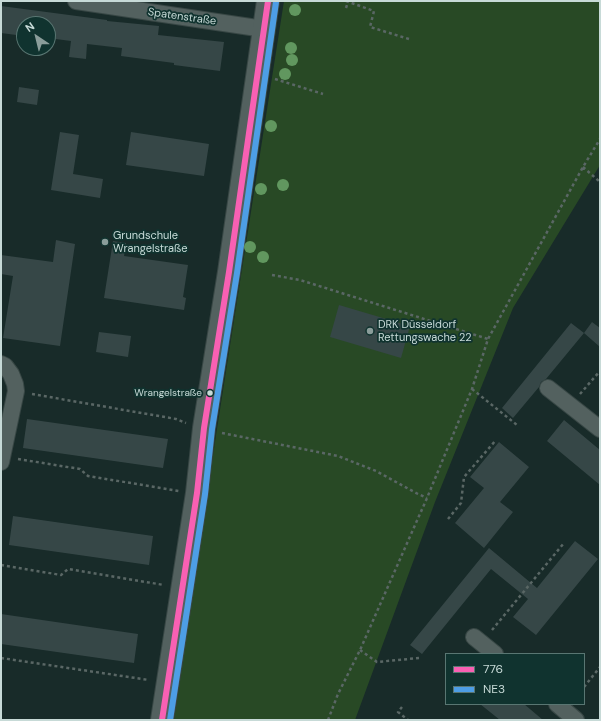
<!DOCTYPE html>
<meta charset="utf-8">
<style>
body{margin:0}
#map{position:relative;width:601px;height:721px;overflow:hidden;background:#182b29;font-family:"DM Sans",sans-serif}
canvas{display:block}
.frame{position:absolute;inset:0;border:2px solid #c7dad7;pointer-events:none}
.legend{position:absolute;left:445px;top:653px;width:140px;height:52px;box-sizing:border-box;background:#10332f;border:1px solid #597672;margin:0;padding:5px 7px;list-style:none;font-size:12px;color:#c7dad7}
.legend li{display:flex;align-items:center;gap:8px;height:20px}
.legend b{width:20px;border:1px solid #597672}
.north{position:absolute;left:16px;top:16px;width:40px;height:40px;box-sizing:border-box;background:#10332f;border:1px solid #597672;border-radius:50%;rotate:325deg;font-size:11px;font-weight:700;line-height:16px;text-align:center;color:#c7dad7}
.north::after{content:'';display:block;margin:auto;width:14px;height:18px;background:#8a9d9a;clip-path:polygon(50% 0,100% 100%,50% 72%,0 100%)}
</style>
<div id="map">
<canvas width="601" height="721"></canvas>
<div class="frame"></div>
<ul class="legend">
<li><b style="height:5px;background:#f860b3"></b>776</li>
<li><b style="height:5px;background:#4d9ee5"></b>NE3</li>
</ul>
<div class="north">N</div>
</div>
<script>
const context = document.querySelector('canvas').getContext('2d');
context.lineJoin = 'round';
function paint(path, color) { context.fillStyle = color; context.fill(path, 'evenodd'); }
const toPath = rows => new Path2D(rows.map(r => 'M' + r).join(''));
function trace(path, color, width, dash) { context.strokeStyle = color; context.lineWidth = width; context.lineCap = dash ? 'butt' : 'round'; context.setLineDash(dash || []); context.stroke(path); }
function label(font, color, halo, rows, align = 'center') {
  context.font = font + ' "DM Sans",sans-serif'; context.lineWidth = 3.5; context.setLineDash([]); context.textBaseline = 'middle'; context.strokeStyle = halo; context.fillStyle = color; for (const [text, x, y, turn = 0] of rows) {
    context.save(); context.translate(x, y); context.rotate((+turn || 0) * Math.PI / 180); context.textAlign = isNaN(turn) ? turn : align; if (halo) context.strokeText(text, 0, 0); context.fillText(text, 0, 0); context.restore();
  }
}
const green = toPath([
 [284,1,600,1,600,165,513,308,435,502,355,720,174,720,216,435]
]);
const building = toPath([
 [1,6,107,20,107,21,159,26,158,35,224,42,220,71,174,65,174,63,121,56,122,48,87,44,86,59,69,57,71,41,48,38,48,24,24,24,24,36,1,33],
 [19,87,39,90,37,105,17,102],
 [60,132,79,135,73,174,103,179,100,198,51,190],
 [131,132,209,144,204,176,126,165],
 [56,240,75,244,60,346,3,338,13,276,1,274,1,255,53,262],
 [113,241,126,243,124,256,188,265,183,297,186,298,184,310,104,298],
 [339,305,410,326,401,358,330,337],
 [592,322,600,328,600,347,584,333],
 [571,323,584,333,546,379,541,382,539,387,513,418,502,408],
 [99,332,131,336,128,357,96,352],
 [27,419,168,439,163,468,23,448],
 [564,420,600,450,600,485,547,441],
 [499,442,529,467,500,502,513,512,484,548,455,523,484,488,470,477],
 [13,516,153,536,149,565,9,545],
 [575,541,598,559,536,635,513,617,528,599,491,569,422,654,410,645,489,548,537,588],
 [1,614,138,634,134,663,1,644],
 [480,704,524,704,543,720,500,720]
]);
const path = toPath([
 [346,1,374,11,370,27,409,39],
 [346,8,348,2],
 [275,79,323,94],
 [583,167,600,182],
 [272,275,300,280,488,339],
 [472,389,517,425],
 [32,394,176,419,186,423],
 [580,394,600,371],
 [222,433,338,456,376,471,418,494,427,498],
 [18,459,80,469,88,476,179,491],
 [448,519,461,503,464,477,496,440],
 [1,565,61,575,68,569,164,585],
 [492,630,564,543],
 [360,650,377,662,419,658],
 [1,658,149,680],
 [584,687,600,667],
 [402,707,398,712,408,720],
 [328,720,338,694,360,650,427,498,472,389,488,339,583,167,600,139]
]);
const street = toPath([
 [76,1,264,29],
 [1,364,5,366,11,374,15,384,16,391,1,462],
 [548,388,600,429],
 [474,637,495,654],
 [557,704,576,720]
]);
const secondary = toPath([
 [162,720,197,493,204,428,229,272,268,1]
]);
const bus1 = toPath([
 [162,720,197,493,204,428,229,272,268,1]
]);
const bus2 = toPath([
 [170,720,205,494,212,429,237,273,276,2]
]);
const trees = [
 [295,10],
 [291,48],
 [292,60],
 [285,74],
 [271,126],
 [283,185],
 [261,189],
 [250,247],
 [263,257]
];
const markers = [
 [105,242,4,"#8a9d9a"],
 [370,331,4,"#8a9d9a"],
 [210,393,3.5,"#c7dad7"]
];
const busNames = [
 ["Wrangelstraße",202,393]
];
const streetNames = [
 ["Spatenstraße",182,17,8]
];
const poiNames = [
 ["Grundschule",113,236],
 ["Wrangelstraße",113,249],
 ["DRK Düsseldorf",378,325],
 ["Rettungswache 22",378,338]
];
paint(green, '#284925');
paint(building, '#364747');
trace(street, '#384745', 18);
trace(secondary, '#384745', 24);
trace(path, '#5a6765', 2.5, [3, 3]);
trace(street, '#53615f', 16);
trace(secondary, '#53615f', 22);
trace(bus1, '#f860b3', 6);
trace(bus2, '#4d9ee5', 6);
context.fillStyle = '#61975f';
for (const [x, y] of trees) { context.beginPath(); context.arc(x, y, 6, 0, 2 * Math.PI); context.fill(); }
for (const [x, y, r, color] of markers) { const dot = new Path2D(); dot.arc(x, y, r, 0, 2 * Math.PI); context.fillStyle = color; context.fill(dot); trace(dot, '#10332f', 1.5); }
label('10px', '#c7dad7', '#10332f', busNames, 'right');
label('11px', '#c7dad7', '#10332f', streetNames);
label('11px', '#c7dad7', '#10332f', poiNames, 'left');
</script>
